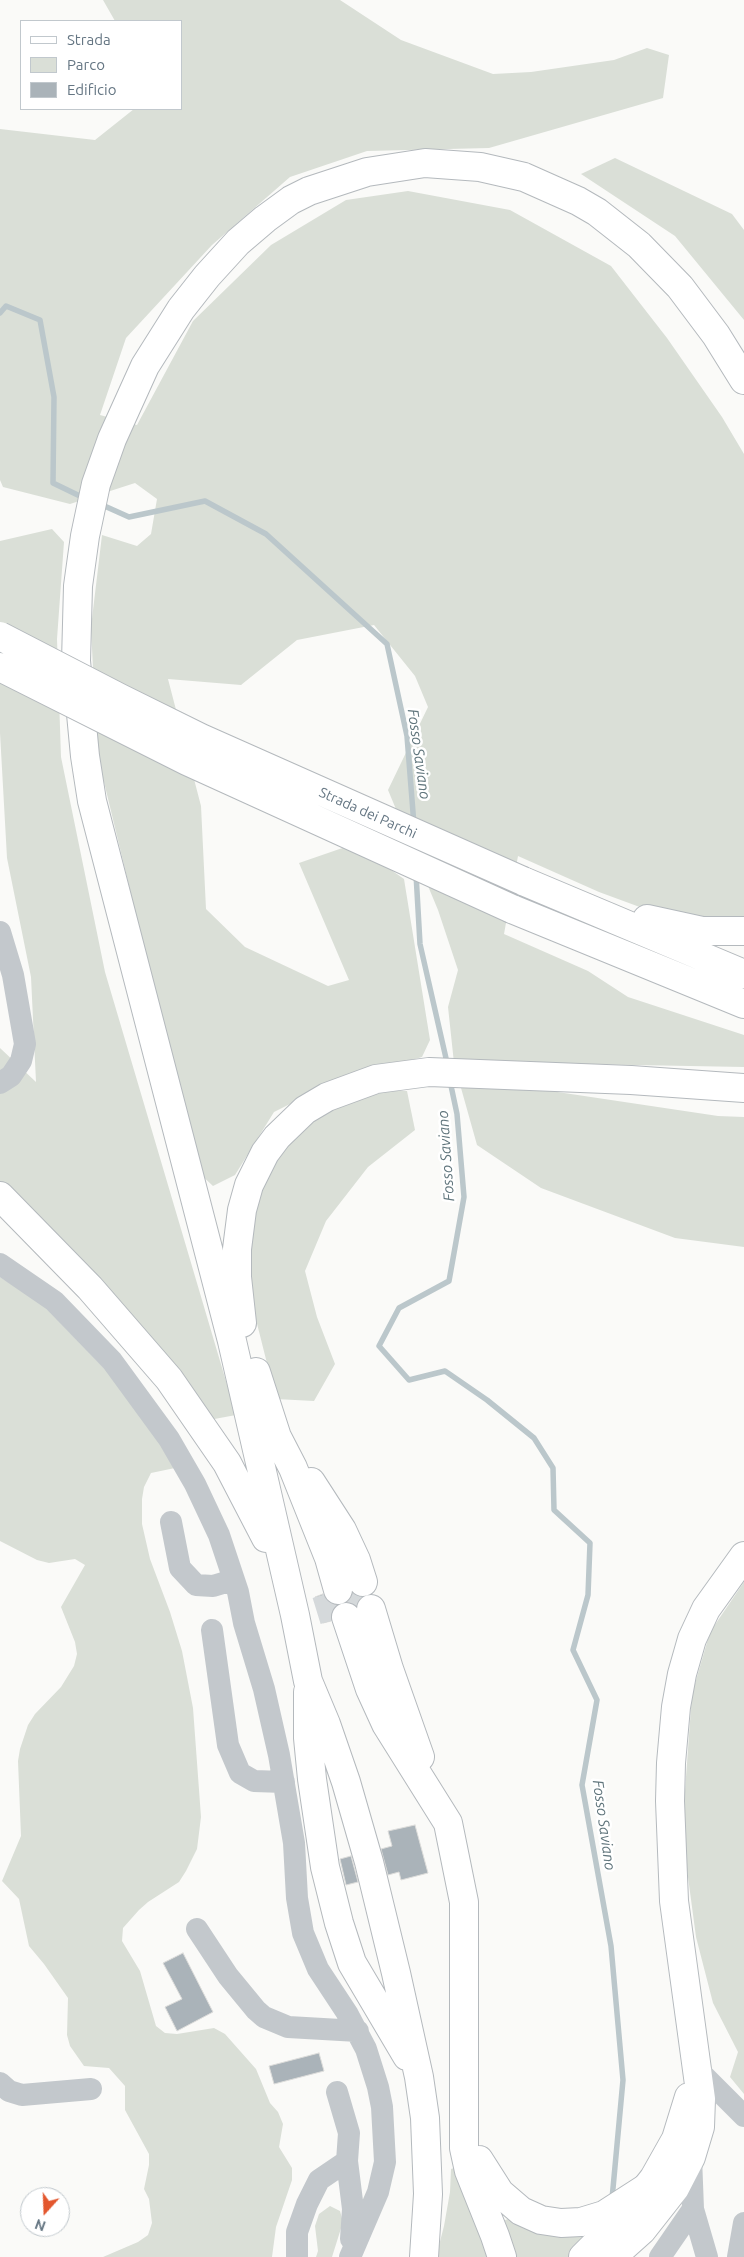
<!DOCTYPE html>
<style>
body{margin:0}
#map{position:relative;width:744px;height:2257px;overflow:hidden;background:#fafaf8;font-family:Ubuntu,sans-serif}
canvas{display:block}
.legend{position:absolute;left:20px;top:20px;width:162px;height:90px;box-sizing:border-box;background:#fff;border:1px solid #c1c8cd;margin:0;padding:6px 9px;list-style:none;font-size:15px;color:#657683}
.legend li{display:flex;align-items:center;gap:10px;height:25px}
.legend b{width:25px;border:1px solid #c1c8cd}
.north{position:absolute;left:20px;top:2187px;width:50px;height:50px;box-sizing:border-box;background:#fff;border:1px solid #c1c8cd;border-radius:50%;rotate:200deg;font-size:14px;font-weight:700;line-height:20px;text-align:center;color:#657683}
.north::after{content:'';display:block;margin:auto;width:18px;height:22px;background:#e3572e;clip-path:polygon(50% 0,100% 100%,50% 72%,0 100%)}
</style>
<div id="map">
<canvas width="744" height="2257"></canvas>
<ul class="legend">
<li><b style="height:6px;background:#fff"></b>Strada</li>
<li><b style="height:14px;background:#dadfd7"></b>Parco</li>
<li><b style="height:14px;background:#aab3b9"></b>Edificio</li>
</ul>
<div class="north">N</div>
</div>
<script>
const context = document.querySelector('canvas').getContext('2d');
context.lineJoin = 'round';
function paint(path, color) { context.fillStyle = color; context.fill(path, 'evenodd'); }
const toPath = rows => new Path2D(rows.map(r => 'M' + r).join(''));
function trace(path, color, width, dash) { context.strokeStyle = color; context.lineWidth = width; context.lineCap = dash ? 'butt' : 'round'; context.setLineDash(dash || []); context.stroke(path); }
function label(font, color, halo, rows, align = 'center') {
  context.font = font + ' Ubuntu,sans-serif'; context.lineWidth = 5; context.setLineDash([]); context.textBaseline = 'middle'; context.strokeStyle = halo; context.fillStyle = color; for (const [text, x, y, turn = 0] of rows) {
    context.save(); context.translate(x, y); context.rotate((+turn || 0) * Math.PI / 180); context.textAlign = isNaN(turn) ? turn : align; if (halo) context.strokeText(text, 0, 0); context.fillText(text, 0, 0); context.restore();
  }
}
const green = toPath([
 [103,0,340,0,401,40,493,74,531,72,614,60,647,48,669,55,663,98,489,148,367,151,290,177,212,245,126,338,100,415,137,425,193,321,271,245,346,200,408,191,510,210,611,266,667,338,722,417,744,454,744,917,675,920,599,892,518,856,504,934,588,971,628,997,744,1035,744,1067,526,1063,524,1087,718,1116,744,1117,744,1247,675,1238,541,1188,477,1145,454,1063,448,1007,458,970,438,910,388,790,428,707,415,676,374,625,297,640,241,685,168,679,201,806,206,909,245,947,328,986,349,980,299,863,354,844,404,879,430,1040,422,1057,334,1082,274,1112,235,1175,213,1186,198,1172,97,753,91,627,102,535,137,546,151,534,157,499,135,483,70,504,3,487,0,480,0,129,95,140,134,109,181,109,181,21,115,21],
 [615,158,732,214,744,230,744,320,675,236,581,174],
 [52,529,64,542,57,639,61,757,105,972,236,1415,209,1420,0,1184,0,1048,36,1082,31,977,7,858,0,733,0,541],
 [375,1090,407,1091,415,1130,368,1167,326,1221,305,1271,317,1317,335,1364,314,1401,276,1399,247,1284,247,1227,262,1180,298,1125],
 [0,1277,43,1305,131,1396,175,1468,151,1473,144,1487,142,1499,142,1524,150,1559,170,1612,182,1651,193,1708,201,1817,197,1849,186,1871,179,1882,148,1902,139,1910,123,1928,122,1941,140,1971,156,2026,165,2033,177,2034,214,2028,225,2034,256,2069,270,2103,278,2112,283,2124,279,2147,292,2168,292,2180,276,2227,272,2257,103,2257,138,2242,148,2235,152,2223,149,2199,144,2189,149,2165,149,2154,125,2110,125,2086,109,2068,84,2066,70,2046,67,2035,68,1998,44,1964,29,1946,19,1899,2,1881,21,1836,18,1761,20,1749,28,1725,35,1714,61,1687,74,1666,77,1654,75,1642,61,1607,85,1565,75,1559,49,1563,37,1560,0,1541],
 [744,1582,744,2094,730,2077,738,2052,713,2003,696,1937,682,1832,692,1694,710,1632],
 [454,2168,484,2242,488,2257,436,2257,444,2226,450,2192,451,2169],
 [330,2206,340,2211,343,2222,332,2257,316,2257,318,2251,315,2226,319,2214],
 [508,2219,516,2221,589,2233,577,2257,509,2257,503,2221]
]);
const stream = toPath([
 [0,313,6,306,40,320,54,397,53,483,84,498],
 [100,504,129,517,205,501,266,534,387,644,407,736,414,825],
 [416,874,420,944,448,1067],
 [450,1081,457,1114,464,1197,449,1281,399,1308,379,1346,409,1380,445,1371,487,1400,534,1438,553,1468,554,1510,590,1543,588,1595,573,1650,597,1700,582,1785,611,1946,623,2080,612,2199]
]);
const building = toPath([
 [323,1594,327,1601,336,1605,331,1613,331,1621,323,1623,315,1597,323,1594],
 [353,1594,361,1597,356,1605,348,1602,353,1594],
 [415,1825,428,1873,401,1880,399,1872,388,1875,381,1849,392,1846,388,1831,415,1825],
 [351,1856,358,1882,346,1885,340,1859,351,1856],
 [183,1953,213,2012,177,2031,165,2007,182,1999,163,1963,183,1953],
 [319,2053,324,2071,274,2084,269,2066,319,2053]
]);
const highwayTunnel = toPath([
 [351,1586,359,1613],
 [326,1594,334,1620]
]);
const minor = toPath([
 [0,932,13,975,25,1044,21,1061,11,1076,0,1083],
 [0,1264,54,1301,112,1361,169,1439,195,1484,219,1535,238,1592,244,1623,264,1689,279,1755,294,1843,297,1898,303,1933,318,1969,347,2013,366,2049,378,2087,382,2107,385,2162,378,2192,350,2257],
 [171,1522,180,1568,196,1585,213,1586,223,1583,235,1583],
 [212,1630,228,1745,240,1773,254,1781,284,1782],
 [197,1929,228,1976,256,2010,264,2017,288,2027,358,2031],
 [697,2069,744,2116],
 [0,2083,9,2091,22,2095,91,2089],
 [337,2092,349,2133,347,2161,353,2209,351,2239],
 [691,2157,693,2209,707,2257],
 [297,2257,297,2232,307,2204,319,2180,347,2161],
 [660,2257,693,2209],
 [738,2257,744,2223]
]);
const major = toPath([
 [583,2257,626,2214,654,2178,676,2139,689,2097],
 [612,2257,642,2230,675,2188,691,2157,700,2127,701,2099,674,1901,670,1801,671,1763,676,1707,682,1674,692,1639,706,1609,744,1556]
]);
const highway = toPath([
 [523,881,744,974],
 [512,909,744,1004],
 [647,919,702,931,744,931],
 [0,1196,90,1288,169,1379,227,1463,266,1538],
 [242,1323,237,1277,237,1249,242,1210,249,1185,265,1153,277,1137,305,1110,327,1097,376,1079,429,1072,631,1080,744,1088],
 [256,1372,277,1437,293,1468,329,1558,338,1590],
 [311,1482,342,1530,356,1560,363,1582],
 [371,1609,389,1669,420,1757],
 [346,1617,370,1689,386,1724,448,1823,464,1902,464,2148,469,2171,495,2236,502,2257],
 [308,1692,308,1738,312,1779,325,1867,339,1923,352,1963,407,2056],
 [479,2160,500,2193,521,2211,541,2220,561,2223,581,2222,604,2215,649,2186],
 [424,2257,428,2194,425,2118,419,2077,396,1973,369,1862,346,1782,326,1724,308,1681,295,1615,232,1341,92,801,85,756,76,661,78,586,85,536,96,484,112,439,145,366,181,309,207,276,238,242,265,219,291,200,309,191,367,172,425,163,480,167,524,177,578,201,597,212,639,245,680,287,716,335,744,380]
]);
const highwayBridge = toPath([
 [0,636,120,698,201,738,523,881],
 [0,667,187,761,512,909]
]);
const streetNames = [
 ["Strada dei Parchi",368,813,24]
];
const waterNames = [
 ["Fosso Saviano",419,754,82],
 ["Fosso Saviano",446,1156,-94],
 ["Fosso Saviano",604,1825,82]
];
paint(green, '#dadfd7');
trace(stream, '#bbc7cb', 5.5);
paint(building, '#aab3b9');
trace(building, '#dcdcda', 1);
trace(highwayTunnel, '#d5d9db', 28, [28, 14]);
trace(major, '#b5babe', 30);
trace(highway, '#b4b9bd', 30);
trace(minor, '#c3c8cc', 22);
trace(major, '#fff', 28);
trace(highway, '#fff', 28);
trace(highwayBridge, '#b4b9bd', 30, []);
trace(highwayBridge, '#fff', 28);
label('14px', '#657683', '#fff', streetNames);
label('italic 15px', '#60757c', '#fff', waterNames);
</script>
